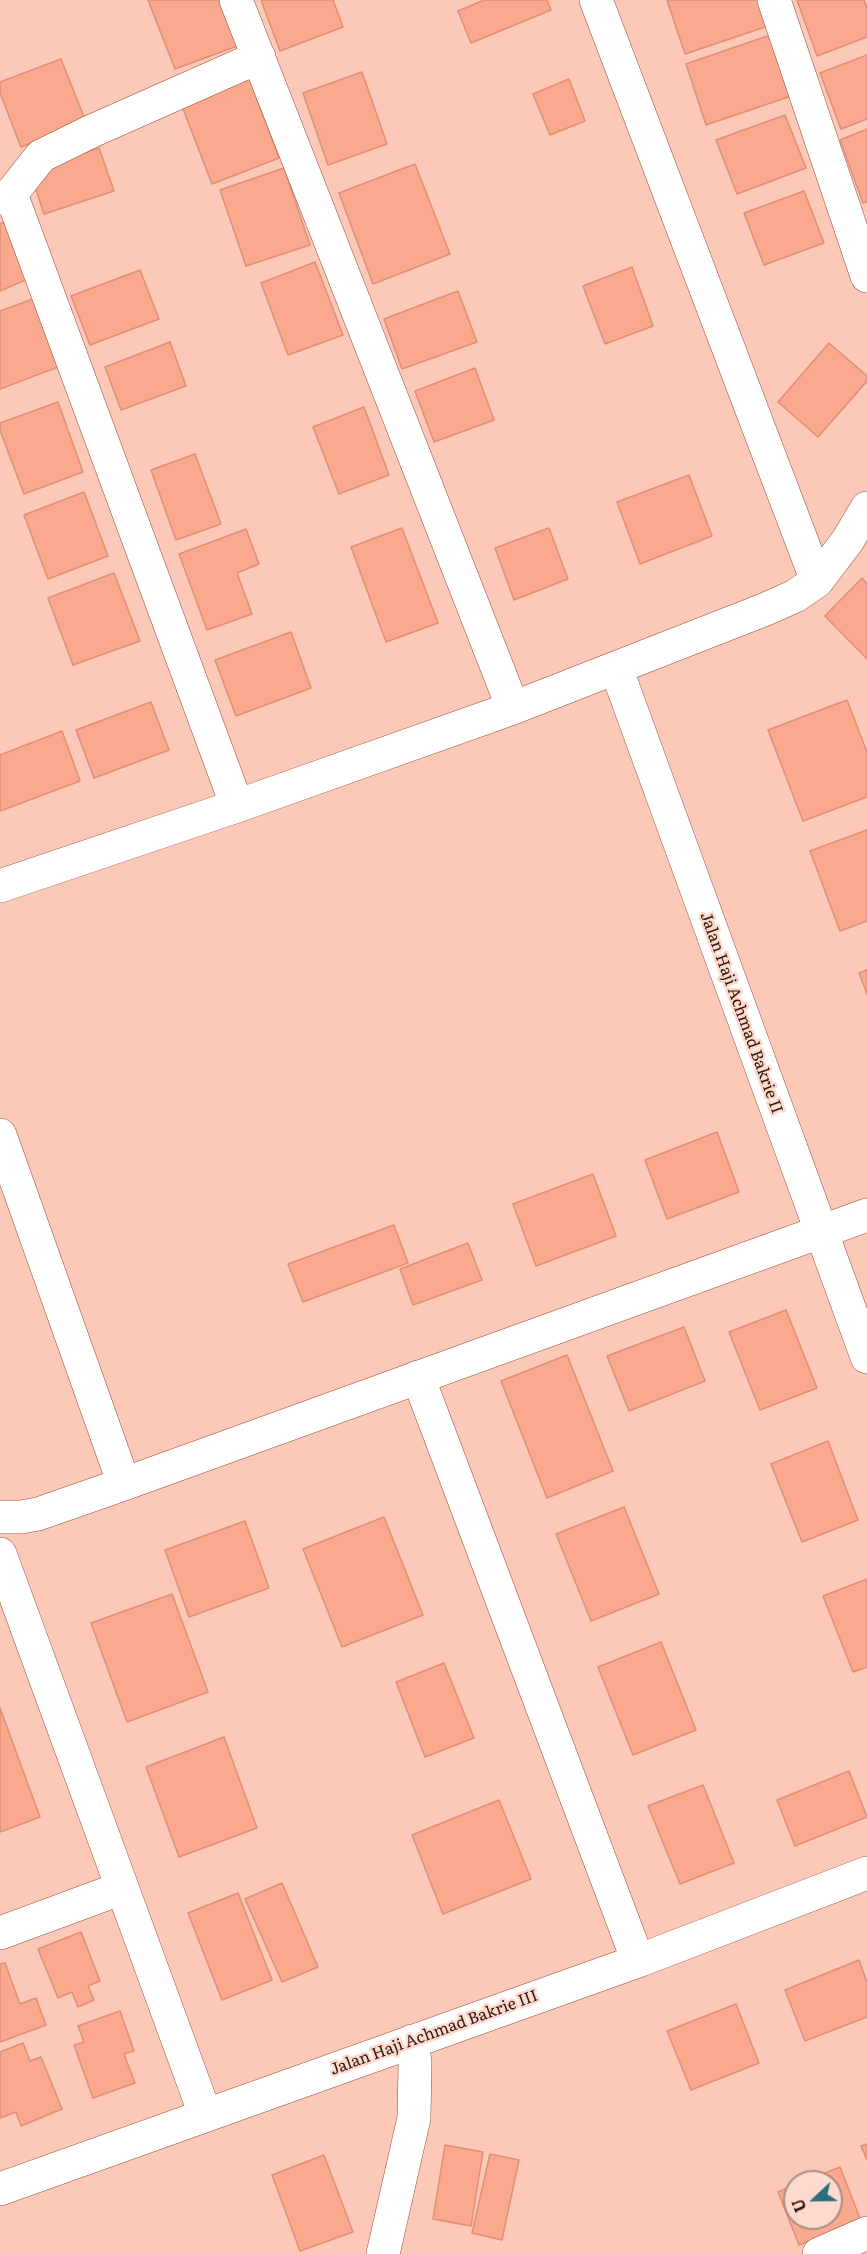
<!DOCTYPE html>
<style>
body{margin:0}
#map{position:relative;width:867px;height:2254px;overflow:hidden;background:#fcc8b7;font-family:Literata,serif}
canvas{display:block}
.north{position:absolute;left:783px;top:2170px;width:60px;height:60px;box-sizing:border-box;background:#fddace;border:2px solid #ad8c80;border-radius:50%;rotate:248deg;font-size:16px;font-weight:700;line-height:24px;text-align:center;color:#35160c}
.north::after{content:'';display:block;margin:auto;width:21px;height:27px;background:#2b6e80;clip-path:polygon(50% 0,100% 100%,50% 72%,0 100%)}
</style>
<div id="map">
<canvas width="867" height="2254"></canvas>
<div class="north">U</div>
</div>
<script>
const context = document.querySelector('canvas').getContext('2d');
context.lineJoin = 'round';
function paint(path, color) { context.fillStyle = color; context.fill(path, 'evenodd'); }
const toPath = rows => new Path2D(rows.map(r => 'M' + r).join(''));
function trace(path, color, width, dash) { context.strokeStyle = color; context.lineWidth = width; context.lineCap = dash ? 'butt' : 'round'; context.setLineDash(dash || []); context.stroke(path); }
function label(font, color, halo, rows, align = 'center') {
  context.font = font + ' Literata,serif'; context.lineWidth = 5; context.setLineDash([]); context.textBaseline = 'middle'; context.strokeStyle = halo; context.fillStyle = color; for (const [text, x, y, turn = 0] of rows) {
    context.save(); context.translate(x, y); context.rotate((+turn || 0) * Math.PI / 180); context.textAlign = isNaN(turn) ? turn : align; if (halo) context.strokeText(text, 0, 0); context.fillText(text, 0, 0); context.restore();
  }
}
const building = toPath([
 [148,0,223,0,240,45,175,69,148,0],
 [261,0,333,0,343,27,280,51,261,0],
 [484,0,547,0,551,10,471,43,458,11,484,0],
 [667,0,762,0,771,25,685,54,667,0],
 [797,0,864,0,867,8,867,37,817,56,797,0],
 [773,34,794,95,706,125,686,64,773,34],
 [867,55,867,119,841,129,820,73,867,55],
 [61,59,86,122,21,147,0,93,0,82,61,59],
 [362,72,387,144,328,165,303,93,362,72],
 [248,75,279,158,212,184,180,101,248,75],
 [569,79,585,121,550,135,533,94,569,79],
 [785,115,806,168,737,194,716,140,785,115],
 [867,129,867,202,863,203,840,140,867,129],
 [99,148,114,191,44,214,30,171,99,148],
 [415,164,450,254,373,284,339,193,415,164],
 [284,168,310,245,246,266,220,190,284,168],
 [804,191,824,243,764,265,744,213,804,191],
 [6,221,30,278,0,291,0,224,6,221],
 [315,262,343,335,288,355,261,283,315,262],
 [632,267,653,326,605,344,583,286,632,267],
 [140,270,159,319,90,345,71,296,140,270],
 [458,291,477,342,402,369,384,319,458,291],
 [33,299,58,367,0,389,0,311,33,299],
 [170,342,186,386,121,410,105,367,170,342],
 [829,343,867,376,867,381,818,437,778,402,829,343],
 [475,368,494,420,434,442,415,391,475,368],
 [58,402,83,472,24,494,0,430,0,423,58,402],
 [364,407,389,475,339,494,313,427,364,407],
 [195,454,221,524,176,540,151,470,195,454],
 [689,475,712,536,640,564,617,502,689,475],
 [84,492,108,556,48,579,24,515,84,492],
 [402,528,438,623,386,642,351,547,402,528],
 [549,528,568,579,514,600,495,548,549,528],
 [246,529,259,564,237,573,252,614,207,630,179,554,246,529],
 [114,573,140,641,73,665,48,598,114,573],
 [862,578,867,584,867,659,825,616,862,578],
 [291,632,311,688,236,716,215,660,291,632],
 [847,700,867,752,867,797,803,821,768,730,847,700],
 [151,702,169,750,94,778,76,730,151,702],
 [62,731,80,781,0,811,0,755,62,731],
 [867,830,867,921,840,931,810,851,867,830],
 [867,970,867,994,859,973,867,970],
 [717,1132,739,1192,667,1219,645,1160,717,1132],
 [593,1174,616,1236,536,1266,513,1204,593,1174],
 [394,1225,408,1263,303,1302,288,1264,394,1225],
 [468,1243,482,1280,413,1305,400,1269,468,1243],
 [786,1310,817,1388,760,1410,729,1332,786,1310],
 [684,1327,705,1381,629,1411,607,1356,684,1327],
 [567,1355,613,1471,547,1498,501,1381,567,1355],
 [828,1441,858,1520,802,1542,771,1464,828,1441],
 [624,1507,659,1594,591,1621,556,1534,624,1507],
 [384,1517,423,1615,342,1647,303,1549,384,1517],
 [245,1521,269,1588,189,1617,165,1550,245,1521],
 [867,1579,867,1667,853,1672,823,1596,867,1579],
 [172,1594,208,1692,127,1722,91,1623,172,1594],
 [661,1642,696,1730,633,1755,598,1667,661,1642],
 [444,1663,474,1738,425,1757,396,1682,444,1663],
 [0,1708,40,1817,0,1832,0,1708],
 [224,1737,257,1828,179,1857,146,1767,224,1737],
 [849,1771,867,1817,795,1846,777,1800,849,1771],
 [703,1785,734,1863,680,1884,648,1806,703,1785],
 [499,1800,531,1879,443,1914,412,1835,499,1800],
 [282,1883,318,1967,282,1982,245,1899,282,1883],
 [238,1893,272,1980,222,2000,188,1913,238,1893],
 [81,1932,100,1981,88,1986,94,2000,78,2007,72,1992,58,1998,38,1949,81,1932],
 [859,1960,867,1982,867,2017,805,2041,785,1990,859,1960],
 [5,1963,20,2004,36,1998,46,2025,0,2042,0,1964,5,1963],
 [736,2004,759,2063,691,2090,667,2031,736,2004],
 [120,2011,134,2051,124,2054,135,2083,93,2098,74,2045,84,2042,78,2026,120,2011],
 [23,2043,30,2061,41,2057,62,2109,21,2126,16,2112,0,2118,0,2052,23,2043],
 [867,2144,867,2160,861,2146,867,2144],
 [445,2145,483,2152,471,2226,433,2219,445,2145],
 [490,2154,519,2160,502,2240,472,2233,490,2154],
 [324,2155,353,2232,300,2251,272,2175,324,2155],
 [840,2167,861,2221,799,2245,778,2192,795,2185,795,2218,831,2218,831,2182,803,2182,840,2167]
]);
const minor = toPath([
 [236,0,513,708],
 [596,0,817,581],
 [774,0,867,276],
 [11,194,237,806],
 [0,198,11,194,41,156,92,131,259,57],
 [616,668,867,1357],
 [0,886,237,806,513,708,766,609,795,596,817,581,848,540,867,508],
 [0,1135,124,1484],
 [418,1377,638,1961],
 [0,1517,21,1517,38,1514,124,1484,867,1215],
 [0,1554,205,2114],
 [0,1933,122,1888],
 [0,2189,638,1961,867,1873],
 [383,2254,414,2118,415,2063,412,2041],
 [819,2254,867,2233]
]);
const streetNames = [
 ["Jalan Haji Achmad Bakrie II",741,1013,70],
 ["Jalan Haji Achmad Bakrie III",434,2033,-20]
];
paint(building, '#faa98f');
trace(building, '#e18f74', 1.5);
trace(minor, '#974b33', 34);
trace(minor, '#fff', 33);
label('16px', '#35160c', '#fddace', streetNames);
</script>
